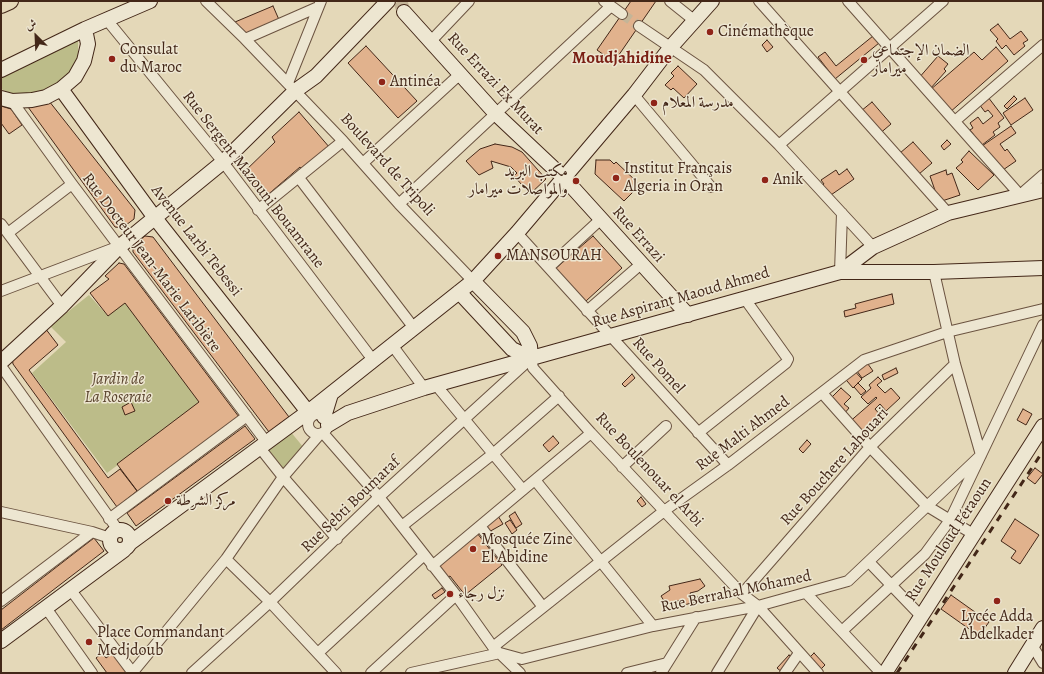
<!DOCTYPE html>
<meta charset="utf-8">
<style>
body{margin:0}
#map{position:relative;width:1044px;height:674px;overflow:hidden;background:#e4d8b8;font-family:Alegreya,Amiri,serif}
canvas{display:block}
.frame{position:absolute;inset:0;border:2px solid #432718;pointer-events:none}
.north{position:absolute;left:16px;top:16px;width:40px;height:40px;-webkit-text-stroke:3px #ede6d1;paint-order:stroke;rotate:336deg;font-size:11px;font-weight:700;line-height:16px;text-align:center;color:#432718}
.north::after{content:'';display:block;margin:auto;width:14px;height:18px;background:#432718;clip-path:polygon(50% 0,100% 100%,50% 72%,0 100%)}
</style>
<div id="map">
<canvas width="1044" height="674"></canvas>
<div class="frame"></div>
<div class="north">ش</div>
</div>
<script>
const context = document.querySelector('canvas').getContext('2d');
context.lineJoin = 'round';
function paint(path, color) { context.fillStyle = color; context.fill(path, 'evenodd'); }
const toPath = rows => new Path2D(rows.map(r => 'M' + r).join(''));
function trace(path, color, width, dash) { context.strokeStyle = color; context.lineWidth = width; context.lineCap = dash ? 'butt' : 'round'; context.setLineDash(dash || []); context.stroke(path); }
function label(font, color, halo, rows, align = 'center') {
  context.font = font + ' Alegreya,Amiri,serif'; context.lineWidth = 3; context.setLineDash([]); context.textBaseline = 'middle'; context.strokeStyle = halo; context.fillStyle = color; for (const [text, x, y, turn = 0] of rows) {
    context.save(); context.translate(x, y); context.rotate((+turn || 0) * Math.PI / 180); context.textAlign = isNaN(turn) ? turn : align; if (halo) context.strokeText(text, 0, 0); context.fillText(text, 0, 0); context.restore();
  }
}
const green = toPath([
 [78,37,78,56,72,70,59,84,29,96,15,95,1,89,1,74],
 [89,295,107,315,125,300,202,402,107,473,32,373,66,342,50,326],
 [290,431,304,448,283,471,265,450]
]);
const building = toPath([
 [631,1,656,1,614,62,597,50,631,1],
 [273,6,280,22,248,37,235,22,273,6],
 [998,24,1010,39,1021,31,1028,40,1023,43,1025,46,1014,55,1006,45,1002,49,996,41,998,39,990,30,998,24],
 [873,36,879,43,835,79,818,57,825,52,836,66,873,36],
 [767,40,773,47,767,52,762,45,767,40],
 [366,46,417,101,398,118,348,63,366,46],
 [996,47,1008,61,949,113,930,90,974,52,982,60,996,47],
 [938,56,948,64,944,69,946,71,930,89,918,79,938,56],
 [678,66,697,84,684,98,673,88,671,90,665,85,674,76,671,73,678,66],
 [1014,96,1017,99,1007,109,1004,106,1014,96],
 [988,97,1004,118,998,123,1000,127,993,132,995,135,982,145,970,130,973,128,970,123,978,117,983,124,993,116,988,110,985,112,979,104,988,97],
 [1025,98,1033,110,1011,125,1003,113,1025,98],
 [49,101,135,210,134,219,122,228,115,227,28,107,49,101],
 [872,102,891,124,878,135,861,111,872,102],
 [1,106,11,109,22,125,9,134,1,123,1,106],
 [299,112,330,148,303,171,300,167,264,198,242,174,275,142,272,137,299,112],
 [1011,126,1016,133,1000,144,1005,151,1007,149,1016,161,1000,172,982,146,1011,126],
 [947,140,951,144,944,150,941,146,947,140],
 [913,142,932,163,919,174,900,153,913,142],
 [495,144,512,147,522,152,546,179,530,194,514,176,517,173,511,167,491,161,493,168,479,175,466,161,480,149,495,144],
 [969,151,994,175,978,190,956,168,963,162,961,160,969,151],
 [596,160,610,160,614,164,616,162,637,182,633,187,636,189,624,201,595,174,596,160],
 [847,169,854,179,828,197,821,187,824,184,821,180,836,170,839,175,847,169],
 [946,170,947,175,952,173,960,195,939,202,930,176,946,170],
 [145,236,153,237,289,417,269,432,133,252,133,245,145,236],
 [593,236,622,268,586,301,555,269,593,236],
 [119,263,124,264,239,417,138,492,117,464,199,402,125,303,108,316,90,293,109,279,105,276,119,263],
 [892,294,894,304,845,317,844,311,856,308,855,304,892,294],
 [45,328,58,345,29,370,108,478,120,469,137,491,117,507,13,364,12,357,45,328],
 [865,360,873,371,862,378,854,367,865,360],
 [850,366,862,379,853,388,841,374,850,366],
 [896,368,898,373,884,380,882,375,896,368],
 [632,374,635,378,625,387,622,384,632,374],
 [878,377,882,381,877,385,885,393,891,388,900,398,886,411,880,404,875,409,881,416,859,437,847,424,877,398,876,397,868,404,861,397,871,388,869,385,878,377],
 [858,383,866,391,861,395,854,387,858,383],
 [841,388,851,397,844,404,849,408,844,414,829,400,841,388],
 [131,402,135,411,125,415,122,407,131,402],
 [1023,409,1032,414,1026,425,1017,420,1023,409],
 [245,426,255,439,136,526,127,513,245,426],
 [553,436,559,443,549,452,543,445,553,436],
 [807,440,811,444,803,453,799,449,807,440],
 [1035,468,1043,474,1035,484,1027,478,1035,468],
 [641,497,646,504,642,507,637,501,641,497],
 [495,511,503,524,487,533,479,520,495,511],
 [515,512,522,524,516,528,509,516,515,512],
 [1015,519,1039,535,1020,564,1011,558,1016,551,1001,541,1015,519],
 [510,520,517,530,512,534,505,523,510,520],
 [477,533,502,565,465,595,450,576,445,579,435,566,477,533],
 [94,538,104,551,1,630,1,610,94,538],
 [700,579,705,586,698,591,690,593,693,598,702,596,703,600,684,605,681,600,666,604,661,596,670,590,669,586,700,579],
 [442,588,445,592,435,599,432,595,442,588],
 [951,595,989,622,979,636,941,609,951,595],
 [117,650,133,673,107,673,96,658,102,653,106,658,117,650],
 [814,653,825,665,818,672,807,660,814,653],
 [789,655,796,661,783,673,777,668,789,655]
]);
const streetTunnel = toPath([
 [622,14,639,26]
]);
const secondaryTunnel = toPath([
 [400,1,404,12]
]);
const street = toPath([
 [206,1,245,39,343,141,399,204,473,281],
 [604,1,622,14],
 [670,1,695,21],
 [759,1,948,213],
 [848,1,1020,195,1043,175],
 [107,20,223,162,373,360],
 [639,26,704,70,779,145,873,247],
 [245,39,318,7],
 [431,41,469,1],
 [288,83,321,1],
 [634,95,711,187],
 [12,101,72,184,267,443],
 [955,121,1043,45],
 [779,145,943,1],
 [363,163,459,75],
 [299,178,414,328],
 [399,204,611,6],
 [258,210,343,141],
 [1,224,62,306],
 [8,233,72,184],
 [517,233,728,465],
 [549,267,601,219],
 [840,272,842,213],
 [934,272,955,364,981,455],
 [1,291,117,247],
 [587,311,641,264],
 [392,345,424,388],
 [531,358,533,368,591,433,742,594,758,606,818,673],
 [1,366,118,530],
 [436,385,523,490],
 [822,393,870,447,927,506,973,534],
 '308 424a10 10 0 1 1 20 0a10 10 0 1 1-20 0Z',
 [323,433,379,497,456,595,493,647,520,673],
 [698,433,786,363,788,359,745,299],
 [260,448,283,477,337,539],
 [622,467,666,426],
 [535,480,653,626],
 [1,512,92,532,110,538],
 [109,519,247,416],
 [402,526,494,453,559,396],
 [480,526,543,607],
 [226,559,270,602,336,673],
 [869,562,920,615],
 [432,566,591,433],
 [70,589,133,673],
 [806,593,881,673],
 [742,594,870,447,955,364],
 [1,601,92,532],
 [46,608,92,673],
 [842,631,925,554,950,520,1043,325],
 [1032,645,1043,663],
 [493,647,664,511,728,465,864,360,947,332,1043,309],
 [318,653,424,555],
 [133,672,226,559,283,477,320,434],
 [192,673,270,602,379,497,528,361],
 [371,673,456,595],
 [411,673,500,653,522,659,653,626,758,606,848,581,981,455],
 [627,673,667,663],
 [661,673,696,617],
 [717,673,758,606],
 [785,673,799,653]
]);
const secondary = toPath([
 [404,12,496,114,564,178,688,315],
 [1,70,85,29,150,1],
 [61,89,155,218,308,412],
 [1,98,12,101,32,100,46,97,61,89,75,77,84,61,88,44,85,29],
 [840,272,873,247,948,213,1043,190],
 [473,281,523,332,530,346,531,358],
 [459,292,512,349,531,358],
 [1,362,62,306,119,247,223,162,295,91,316,76,388,1],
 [324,417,331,394],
 [328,425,348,413,424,388,840,272,934,272,1043,268],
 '110 540a10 10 0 1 1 20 0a10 10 0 1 1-20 0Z',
 [130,543,308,412,473,281,517,233,634,95,670,48,712,1],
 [1,641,124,550],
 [885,673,1043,426],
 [1015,673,1043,628]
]);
const primary = toPath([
 [1,5,10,1]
]);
const rail = toPath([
 [897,673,1043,451]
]);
const markers = [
 [710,32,4,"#8f2418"],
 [112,59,4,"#8f2418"],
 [864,60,4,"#8f2418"],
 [382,82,4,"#8f2418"],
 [654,103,4,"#8f2418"],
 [616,178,4,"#8f2418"],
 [765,180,4,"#8f2418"],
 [576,181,4,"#8f2418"],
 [498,256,4,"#8f2418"],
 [168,501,4,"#8f2418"],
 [473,549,4,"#8f2418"],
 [450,594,4,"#8f2418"],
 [997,601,4,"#8f2418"],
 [89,642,4,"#8f2418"]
];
const poiNames = [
 ["Cinémathèque",718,32],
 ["Consulat",120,50],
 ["du Maroc",120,68],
 ["الضمان الإجتماعي",872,51],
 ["ميرامار",872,69],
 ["Antinéa",390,82],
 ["مدرسة المعلام",662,103],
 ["Institut Français",624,169],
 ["Algeria in Oran",624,187],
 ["مكتب البريد",568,172,"right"],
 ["والمواصلات ميرامار",568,190,"right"],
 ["Anik",773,180],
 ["MANSOURAH",506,256],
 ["مركز الشرطة",176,501],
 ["Mosquée Zine",481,540],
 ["El Abidine",481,558],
 ["نزل رجاء",458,594],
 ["Lycée Adda",997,617,"center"],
 ["Abdelkader",997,635,"center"],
 ["Place Commandant",97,633],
 ["Medjdoub",97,651]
];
const streetNames = [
 ["Rue Errazi Ex Murat",495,84,47],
 ["Boulevard de Tripoli",387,165,48],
 ["Rue Sergent Mazouni Bouamrane",253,180,52],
 ["Rue Errazi",638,235,48],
 ["Avenue Larbi Tebessi",196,241,52],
 ["Rue Docteur Jean-Marie Laribière",151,263,53],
 ["Rue Aspirant Maoud Ahmed",681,298,-16],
 ["Rue Pomel",658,366,48],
 ["Rue Malti Ahmed",743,434,-37],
 ["Rue Bouchere Lahouari",835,467,-48],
 ["Rue Boulenouar el Arbi",649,470,47],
 ["Rue Sebti Boumaraf",351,505,-44],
 ["Rue Mouloud Féraoun",949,540,-57],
 ["Rue Berrahal Mohamed",736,592,-12]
];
const parkNames = [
 ["Jardin de",118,380],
 ["La Roseraie",118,398]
];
const neighbourhoodNames = [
 ["Moudjahidine",622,59]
];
paint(green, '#bcbc89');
paint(building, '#e1b28d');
trace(building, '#432718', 1);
trace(streetTunnel, '#c4b598', 10, [10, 5]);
trace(secondaryTunnel, '#c4b598', 14, [14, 7]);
trace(street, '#6b5340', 12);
trace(secondary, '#432718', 16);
trace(primary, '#432718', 18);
trace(street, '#ede6d1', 10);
trace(secondary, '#ede6d1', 14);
trace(primary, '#e4d8b8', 16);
trace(rail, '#432718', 3, [7, 7]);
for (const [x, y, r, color] of markers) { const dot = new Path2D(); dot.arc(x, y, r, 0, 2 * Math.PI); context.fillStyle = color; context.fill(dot); trace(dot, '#ede6d1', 1.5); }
label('16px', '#432718', '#ede6d1', poiNames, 'left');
label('16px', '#432718', '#ede6d1', streetNames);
label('italic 16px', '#5b452f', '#ede6d1', parkNames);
label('bold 17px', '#7a1f14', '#ede6d1', neighbourhoodNames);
</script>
